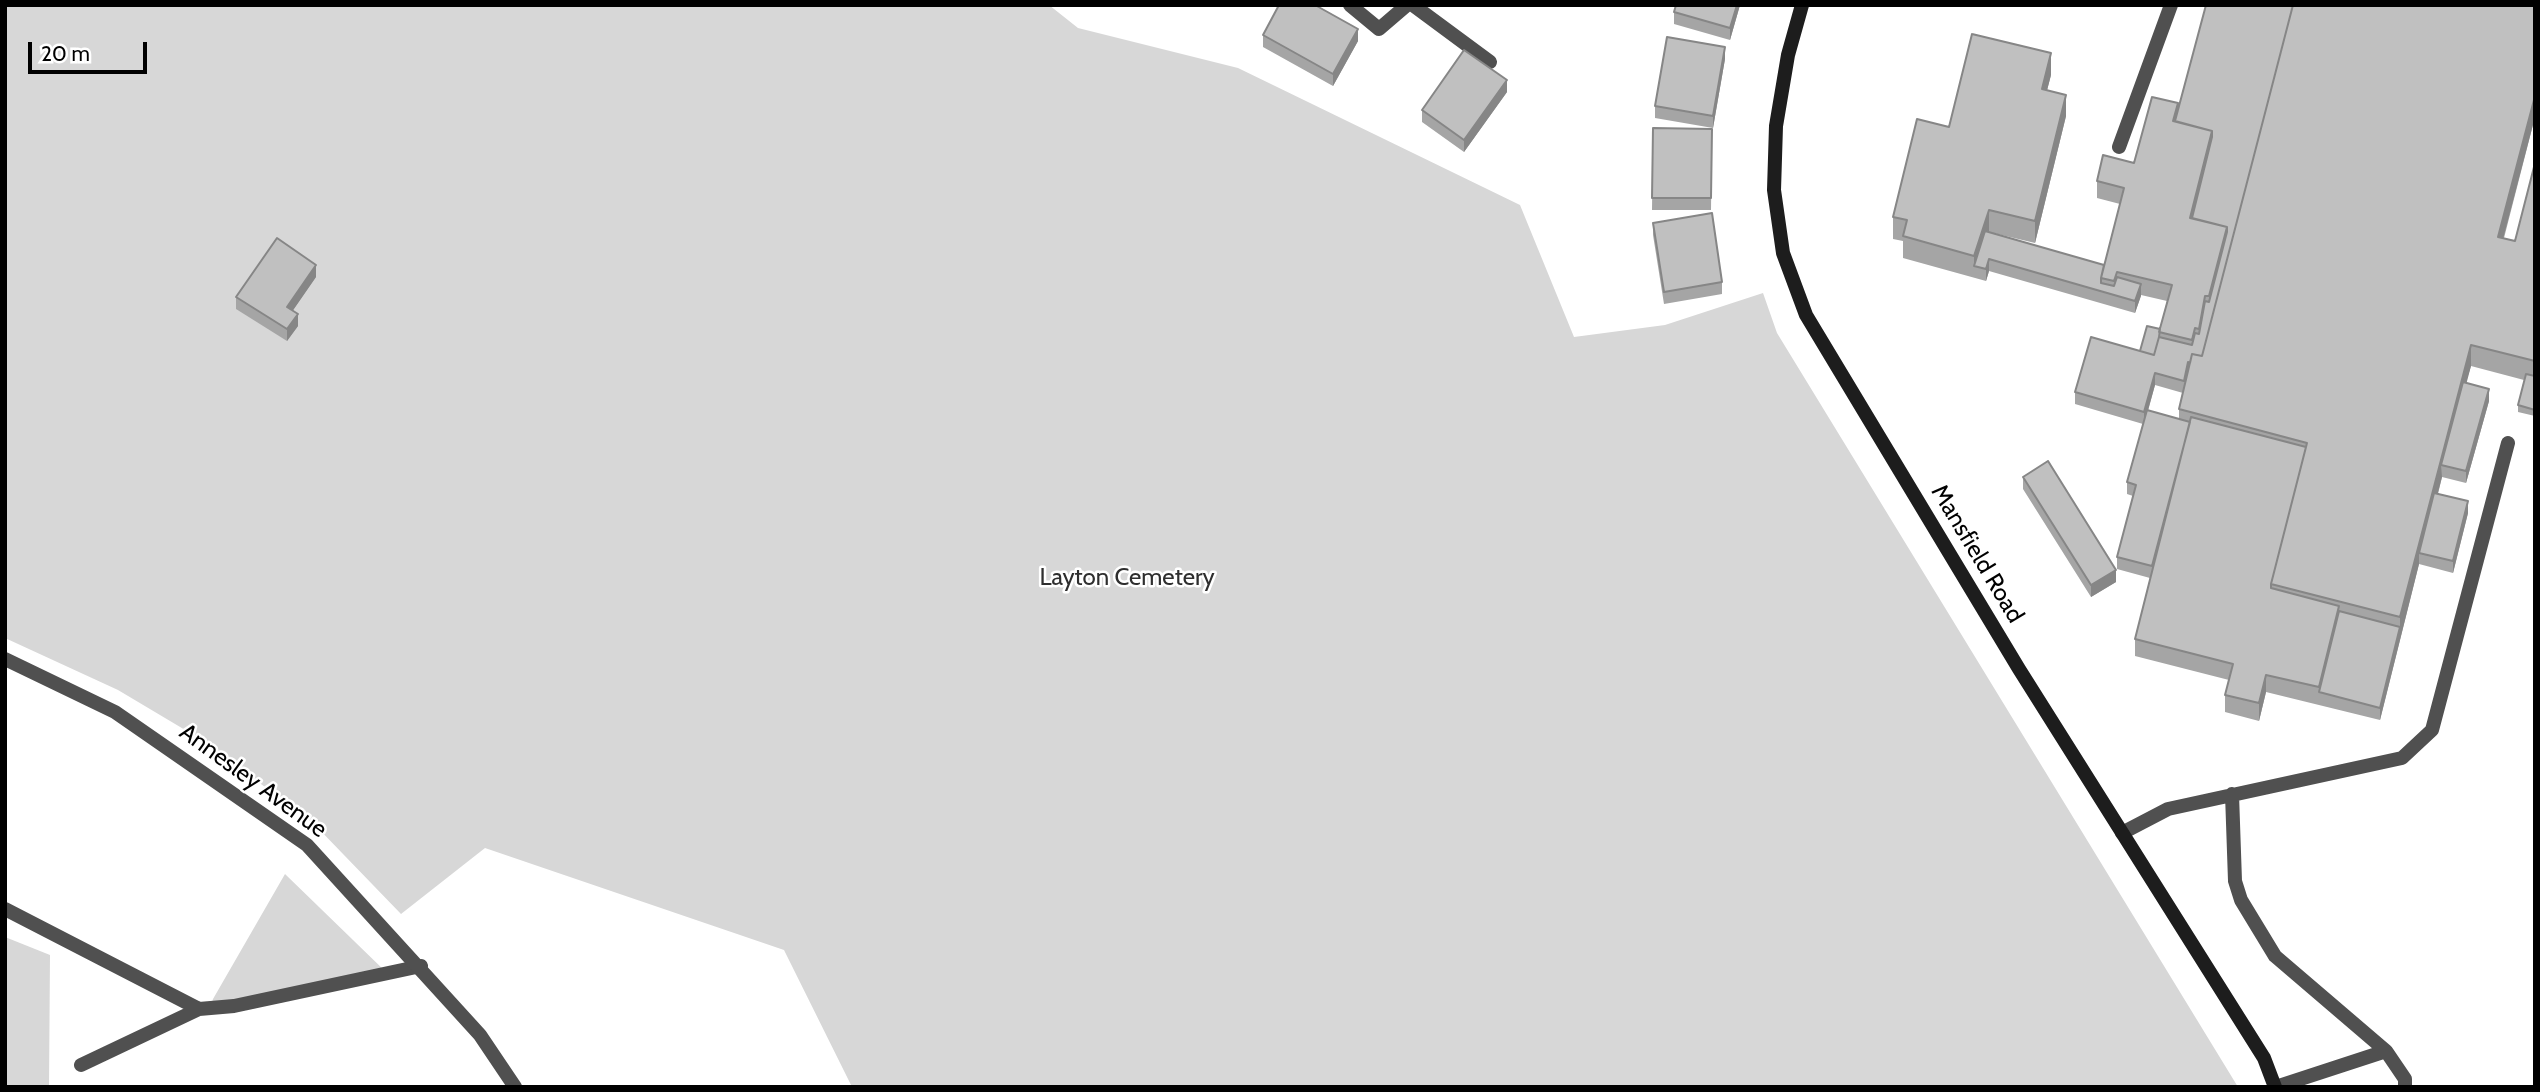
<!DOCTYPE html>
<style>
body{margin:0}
#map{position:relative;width:2540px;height:1092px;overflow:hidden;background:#fff;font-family:Cabin,sans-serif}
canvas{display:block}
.frame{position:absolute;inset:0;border:7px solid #000;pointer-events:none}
.scale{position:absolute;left:28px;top:42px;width:119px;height:32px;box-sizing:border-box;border:4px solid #000;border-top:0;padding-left:9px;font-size:21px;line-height:24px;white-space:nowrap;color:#000;-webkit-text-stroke:5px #fff;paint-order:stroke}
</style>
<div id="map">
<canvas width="2540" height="1092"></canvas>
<div class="frame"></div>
<div class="scale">20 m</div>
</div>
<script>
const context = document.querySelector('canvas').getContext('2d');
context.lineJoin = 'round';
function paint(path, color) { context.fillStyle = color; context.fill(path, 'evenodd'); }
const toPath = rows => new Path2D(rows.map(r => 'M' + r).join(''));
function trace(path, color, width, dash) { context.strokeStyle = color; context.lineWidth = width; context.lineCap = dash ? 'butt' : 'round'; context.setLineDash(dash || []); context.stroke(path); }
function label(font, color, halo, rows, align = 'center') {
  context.font = font + ' Cabin,sans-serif'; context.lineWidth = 5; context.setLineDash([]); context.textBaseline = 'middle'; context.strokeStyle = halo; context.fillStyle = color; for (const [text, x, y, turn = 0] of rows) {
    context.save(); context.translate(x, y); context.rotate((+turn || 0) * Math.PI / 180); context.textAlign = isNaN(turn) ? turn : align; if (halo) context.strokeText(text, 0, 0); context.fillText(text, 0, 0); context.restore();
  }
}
const green = toPath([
 [5,5,1049,5,1078,28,1238,68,1520,205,1574,337,1665,325,1763,293,1777,333,2238,1087,852,1087,784,950,485,848,401,914,315,825,207,743,118,690,5,638],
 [285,874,387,973,210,1009,213,999],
 [5,937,50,955,49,1087,5,1087]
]);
const lane = toPath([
 [1350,5,1379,29,1407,5],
 [1413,5,1490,62],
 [2119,147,2171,5],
 [2232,794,2235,881,2241,900,2275,956,2386,1051],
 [2122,833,2168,809,2402,758,2432,730,2508,443],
 [5,909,199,1009,234,1006,421,966],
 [81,1065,199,1009],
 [2276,1087,2386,1051,2405,1079,2405,1087]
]);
const street = toPath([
 [5,659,115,712,307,845,480,1035,515,1087]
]);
const secondary = toPath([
 [1802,5,1788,55,1776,126,1774,190,1783,253,1806,315,2019,669,2264,1058,2275,1087]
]);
const wall = toPath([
 [1676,5,1740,5,1730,40,1674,24,1674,12],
 [2535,5,2535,117,2504,238,2515,241,2535,163,2535,416,2518,412,2518,405,2524,380,2471,366,2466,382,2489,401,2466,483,2442,477,2438,494,2468,513,2453,573,2419,564,2380,720,2266,692,2259,721,2225,712,2225,695,2229,680,2135,656,2135,639,2150,578,2117,569,2117,557,2133,496,2127,494,2127,482,2143,424,2075,404,2075,392,2140,351,2160,329,2167,301,2141,295,2135,313,1989,271,1986,281,1903,258,1903,241,1893,239,1893,217,1949,127,2051,75,2047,90,2066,116,2035,243,1989,232,2104,265,2120,204,2097,198,2097,181,2134,163,2178,108],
 [2155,385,2183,393,2179,409,2179,419,2148,411],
 [1263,35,1358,41,1333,86,1263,47],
 [1725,59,1713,128,1655,118,1655,106],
 [1507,92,1464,152,1422,122,1422,110],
 [1653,128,1712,129,1711,210,1652,210],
 [1653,223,1722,282,1722,294,1664,304,1653,235],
 [316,277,293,310,298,326,287,341,236,309,236,297],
 [2023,477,2116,582,2091,597,2023,489]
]);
const shadedWall = toPath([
 [1737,5,1740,5,1730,40,1730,28],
 [1358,29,1358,41,1333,86,1333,74],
 [1725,47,1725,59,1713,128,1713,116],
 [2051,53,2051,75,2042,110,2042,89],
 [1507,80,1507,92,1464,152,1464,140],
 [2066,95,2066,116,2035,243,2035,221],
 [2535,96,2535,117,2498,258,2498,237],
 [2212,131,2212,149,2193,224,2190,218],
 [1989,210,1989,231,1978,267,1974,266,1974,256],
 [2227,227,2227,244,2209,314,2209,296],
 [1989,259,1989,271,1986,281,1986,269],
 [316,265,316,277,287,319,287,307],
 [2141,284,2141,296,2135,313,2135,301],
 [298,314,298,326,287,341,287,329],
 [2471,345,2471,366,2445,465,2441,465,2442,477,2422,553,2419,553,2419,564,2380,720,2380,708,2400,627,2400,617],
 [2155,373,2155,385,2144,424,2144,412],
 [2489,389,2489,401,2466,483,2466,471],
 [2468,501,2468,513,2453,573,2453,561],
 [2116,570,2116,582,2091,597,2091,585],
 [2339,606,2339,623,2319,692,2319,687],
 [2266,675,2266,692,2259,721,2259,703]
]);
const building = toPath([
 [1279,5,1315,5,1358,29,1333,74,1263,35,1279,5],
 [1676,5,1737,5,1730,28,1674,12,1676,5],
 [2206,5,2293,5,2202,356,2192,354,2190,363,2188,362,2184,381,2155,373,2144,412,2075,392,2091,337,2154,355,2159,337,2192,345,2195,333,2199,334,2205,301,2209,302,2227,232,2227,227,2192,218,2212,137,2212,131,2175,121,2206,5],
 [2293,5,2535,5,2535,96,2498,237,2515,241,2535,163,2535,361,2471,345,2400,617,2271,584,2307,443,2179,409,2192,354,2202,356,2293,5],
 [1972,34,2051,53,2042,89,2066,95,2035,221,1989,210,1974,256,1903,236,1907,220,1893,217,1917,119,1949,127,1972,34],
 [1667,37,1725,47,1713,116,1655,106,1667,37],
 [1464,50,1507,80,1464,140,1422,110,1464,50],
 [2152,97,2178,103,2173,121,2212,131,2190,218,2227,227,2209,296,2205,296,2199,329,2195,328,2192,340,2159,332,2172,285,2117,272,2114,281,2101,278,2124,188,2097,181,2103,155,2134,163,2152,97],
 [1653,128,1712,129,1711,198,1652,198,1653,128],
 [1712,213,1722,282,1664,292,1653,223,1712,213],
 [1985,231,2104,265,2101,278,2101,283,2114,286,2117,277,2141,284,2135,301,1989,259,1986,269,1974,266,1985,231],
 [277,238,316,265,287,307,298,314,287,329,236,297,277,238],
 [2147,326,2160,329,2159,337,2154,355,2140,351,2147,326],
 [2526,374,2535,376,2535,410,2518,405,2526,374],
 [2463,382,2489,389,2466,471,2441,465,2463,382],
 [2147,410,2190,422,2152,566,2117,557,2136,485,2127,482,2147,410],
 [2191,417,2306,447,2271,584,2271,588,2339,606,2319,687,2266,675,2259,703,2225,695,2233,664,2135,639,2191,417],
 [2048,461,2116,570,2091,585,2023,477,2048,461],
 [2434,493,2468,501,2453,561,2419,553,2434,493],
 [2339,611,2400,627,2380,708,2319,692,2339,611]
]);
const streetNames = [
 ["Mansfield Road",1977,554,59],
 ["Annesley Avenue",253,781,36]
];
const parkNames = [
 ["Layton Cemetery",1127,578]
];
paint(green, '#d7d7d7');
trace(lane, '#505050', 14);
trace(street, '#505050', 14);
trace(secondary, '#1d1d1d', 14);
paint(wall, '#a5a5a5');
paint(shadedWall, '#868686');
paint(building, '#c0c0c0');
trace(building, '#868686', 2);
label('24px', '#000', '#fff', streetNames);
label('24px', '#2e2e2e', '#fff', parkNames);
</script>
